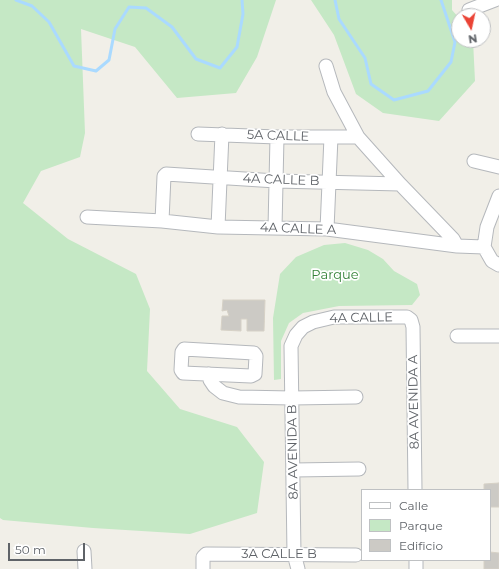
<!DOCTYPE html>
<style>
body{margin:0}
#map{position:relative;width:499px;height:569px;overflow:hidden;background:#f1efe8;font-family:Montserrat,sans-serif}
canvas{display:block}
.legend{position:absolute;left:361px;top:489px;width:130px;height:72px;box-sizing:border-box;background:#fff;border:1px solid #bfc1c3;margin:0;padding:5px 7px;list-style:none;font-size:12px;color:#5f6368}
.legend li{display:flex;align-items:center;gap:8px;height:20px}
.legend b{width:20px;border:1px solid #bfc1c3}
.north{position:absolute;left:451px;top:8px;width:40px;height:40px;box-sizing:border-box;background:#fff;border:1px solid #bfc1c3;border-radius:50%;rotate:171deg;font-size:11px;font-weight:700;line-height:16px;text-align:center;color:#5f6368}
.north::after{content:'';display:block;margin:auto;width:14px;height:18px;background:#ea4335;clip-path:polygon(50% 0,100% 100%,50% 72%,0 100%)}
.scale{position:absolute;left:8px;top:543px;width:77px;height:18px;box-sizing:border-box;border:2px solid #5f6368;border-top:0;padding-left:5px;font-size:12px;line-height:14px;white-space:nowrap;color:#5f6368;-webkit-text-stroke:3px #fff;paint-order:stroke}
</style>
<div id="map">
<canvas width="499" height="569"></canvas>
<ul class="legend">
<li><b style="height:5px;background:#fff"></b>Calle</li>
<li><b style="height:11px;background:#c5e8c5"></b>Parque</li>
<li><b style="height:11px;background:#cccac5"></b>Edificio</li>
</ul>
<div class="north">N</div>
<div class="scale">50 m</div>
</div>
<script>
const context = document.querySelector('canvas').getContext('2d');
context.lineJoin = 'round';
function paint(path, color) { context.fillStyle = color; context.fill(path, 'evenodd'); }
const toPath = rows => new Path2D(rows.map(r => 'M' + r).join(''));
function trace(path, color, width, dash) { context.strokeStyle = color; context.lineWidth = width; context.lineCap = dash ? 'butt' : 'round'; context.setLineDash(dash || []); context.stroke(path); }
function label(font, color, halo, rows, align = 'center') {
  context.font = font + ' Montserrat,sans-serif'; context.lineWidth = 3.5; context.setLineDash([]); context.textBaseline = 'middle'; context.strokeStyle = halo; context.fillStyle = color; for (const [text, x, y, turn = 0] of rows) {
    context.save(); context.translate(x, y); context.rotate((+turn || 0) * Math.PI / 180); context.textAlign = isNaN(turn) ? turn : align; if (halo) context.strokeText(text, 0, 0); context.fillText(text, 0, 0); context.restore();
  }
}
const green = toPath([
 [0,0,276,0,257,57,236,93,177,98,135,47,81,29,85,133,80,157,41,171,23,203,68,239,136,274,150,309,147,371,180,409,237,427,264,462,257,513,190,534,93,528,3,520,0,518],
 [311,0,452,0,452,10,459,18,459,40,473,40,475,81,439,121,383,113,356,94,334,35],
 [345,243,368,250,383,259,394,271,417,284,420,295,412,305,339,306,303,313,289,323,281,341,281,379,274,380,273,318,280,274,296,257,324,245]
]);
const stream = toPath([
 [16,0,32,6,49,22,74,66,96,71,109,60,115,29,129,7,146,8,172,27,196,59,220,68,237,47,243,14,242,0],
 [335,0,339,19,365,58,371,84,394,100,428,91,451,62,455,42,441,0]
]);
const building = toPath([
 [223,300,265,300,264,331,247,331,247,319,241,319,241,331,221,330,222,316,229,316,227,310,222,311,223,300],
 [499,483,499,507,490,507,490,490,484,490,484,484,499,483],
 [490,552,499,553,499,569,484,569,484,560,490,560,490,552]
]);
const minor = toPath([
 [469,10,495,0],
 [326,66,334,92,358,137,400,184,453,239,457,246],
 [198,134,277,137,358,137],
 [474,161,499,167],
 [87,217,162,221,218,227,327,229,457,246,484,247],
 [162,221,164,176,166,174,276,181,400,184],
 [218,227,222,134],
 [275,228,277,137],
 [327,229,331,137],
 [484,247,487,227,499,196],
 [484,247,492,261,499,265],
 [457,336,499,336],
 [184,349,254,353,256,356,255,374,251,376,183,373,181,370,182,352,184,349],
 [209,374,210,380,214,386,223,393,239,397,292,398,356,397],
 [294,470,359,469],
 [84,551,85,569],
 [416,560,416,569],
 [203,569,203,557,206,554,356,555],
 [298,569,294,554,291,346,296,335,303,327,313,322,334,317,407,317,411,320,413,327,415,490]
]);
const streetNames = [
 ["5A CALLE",278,136,2],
 ["4A CALLE B",281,180,2],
 ["4A CALLE A",298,229,2],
 ["4A CALLE",361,318,-1],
 ["8A AVENIDA A",414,402,-91],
 ["8A AVENIDA B",293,452,-91],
 ["3A CALLE B",279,554]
];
const parkNames = [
 ["Parque",335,275]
];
paint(green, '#c5e8c5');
trace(stream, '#aadaff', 3);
paint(building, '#cccac5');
trace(building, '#d6d1c6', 1);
trace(minor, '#b5b8bc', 15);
trace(minor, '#fff', 13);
label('13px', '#5f6368', '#fff', streetNames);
label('13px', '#348238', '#fff', parkNames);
</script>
